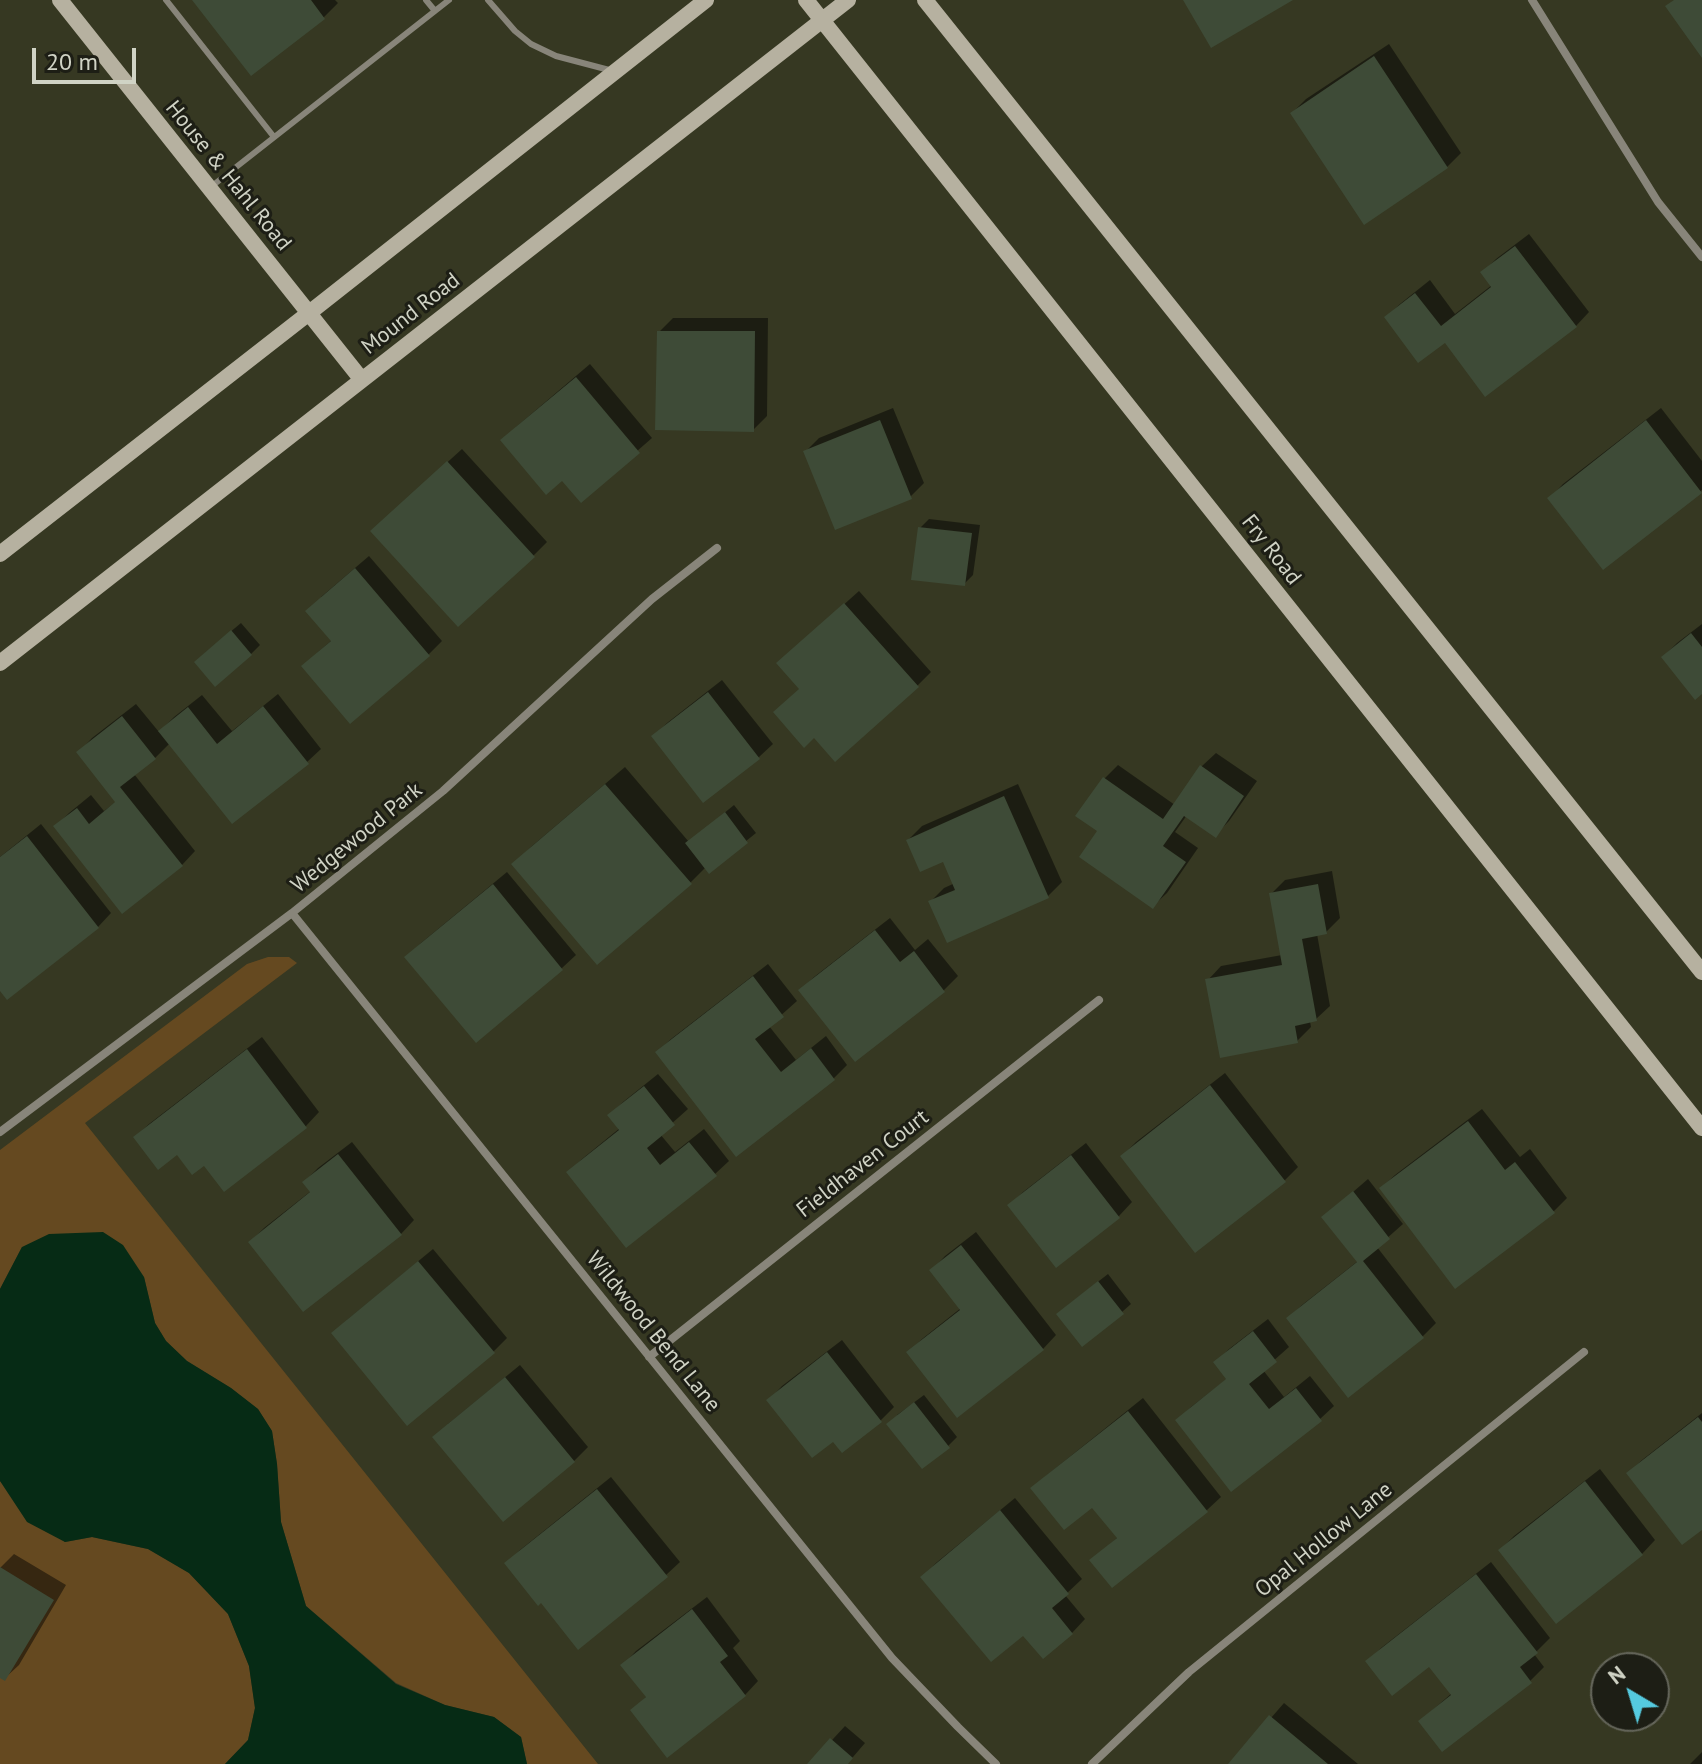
<!DOCTYPE html>
<style>
body{margin:0}
#map{position:relative;width:1702px;height:1764px;overflow:hidden;background:#363822;font-family:"PT Sans",sans-serif}
canvas{display:block}
.north{position:absolute;left:1590px;top:1652px;width:80px;height:80px;box-sizing:border-box;background:#1d1e15;border:2px solid #65665b;border-radius:50%;rotate:322deg;font-size:22px;font-weight:700;line-height:32px;text-align:center;color:#d0d3c5}
.north::after{content:'';display:block;margin:auto;width:28px;height:36px;background:#55cadf;clip-path:polygon(50% 0,100% 100%,50% 72%,0 100%)}
.scale{position:absolute;left:32px;top:48px;width:104px;height:36px;box-sizing:border-box;border:4px solid #d0d3c5;border-top:0;padding-left:10px;font-size:24px;line-height:28px;white-space:nowrap;color:#d0d3c5;-webkit-text-stroke:6px #1d1e15;paint-order:stroke}
</style>
<div id="map">
<canvas width="1702" height="1764"></canvas>
<div class="north">N</div>
<div class="scale">20 m</div>
</div>
<script>
const context = document.querySelector('canvas').getContext('2d');
context.lineJoin = 'round';
function paint(path, color) { context.fillStyle = color; context.fill(path, 'evenodd'); }
const toPath = rows => new Path2D(rows.map(r => 'M' + r).join(''));
function trace(path, color, width, dash) { context.strokeStyle = color; context.lineWidth = width; context.lineCap = dash ? 'butt' : 'round'; context.setLineDash(dash || []); context.stroke(path); }
function label(font, color, halo, rows, align = 'center') {
  context.font = font + ' "PT Sans",sans-serif'; context.lineWidth = 6; context.setLineDash([]); context.textBaseline = 'middle'; context.strokeStyle = halo; context.fillStyle = color; for (const [text, x, y, turn = 0] of rows) {
    context.save(); context.translate(x, y); context.rotate((+turn || 0) * Math.PI / 180); context.textAlign = isNaN(turn) ? turn : align; if (halo) context.strokeText(text, 0, 0); context.fillText(text, 0, 0); context.restore();
  }
}
const green = toPath([
 [268,957,289,957,297,963,85,1123,598,1764,527,1764,521,1737,494,1717,445,1705,396,1683,306,1606,281,1522,277,1464,272,1431,258,1409,231,1388,187,1361,166,1341,155,1323,144,1277,22,1247,0,1289,0,1150,247,964],
 [0,1481,65,1542,92,1537,148,1549,189,1573,228,1614,249,1666,255,1708,248,1740,225,1764,0,1764]
]);
const water = toPath([
 [103,1232,123,1245,144,1277,155,1323,166,1341,187,1361,231,1388,258,1409,272,1431,277,1464,281,1522,306,1606,396,1684,445,1705,494,1717,521,1737,527,1764,225,1764,248,1740,255,1708,249,1666,228,1614,189,1573,148,1549,92,1537,65,1542,27,1522,0,1481,0,1289,22,1247,49,1234]
]);
const shadow = toPath([
 [194,0,335,0,338,3,324,17,252,73],
 [1389,44,1461,153,1447,167,1292,113,1306,99],
 [1529,234,1589,312,1576,326,1445,340,1386,317,1400,304,1430,280,1455,314,1492,285,1483,272,1496,259],
 [673,318,768,318,767,416,753,430,659,332],
 [590,364,652,438,581,500,516,427],
 [893,408,924,483,910,497,805,452,819,438],
 [1661,408,1702,461,1702,490,1604,567,1550,498,1563,484],
 [462,449,547,542,533,556,386,518],
 [929,519,980,525,973,575,964,584,920,528],
 [369,556,442,641,428,655,317,653,332,640,321,597],
 [859,591,931,672,917,686,801,688,793,650],
 [241,623,260,645,251,654,205,653],
 [1702,624,1702,692,1663,657,1677,643],
 [722,680,773,744,759,757,704,800,654,736,667,723],
 [278,694,321,749,307,762,170,743,155,758,134,774,195,851,182,865,56,826,69,813,91,795,104,811,117,801,79,752,92,738,136,704,159,732,174,717,202,695,232,731],
 [1216,753,1257,781,1229,821,1215,835,1187,815,1175,832,1198,848,1167,893,1153,906,1100,830,1104,779,1118,765,1175,805,1202,766],
 [625,767,689,842,734,805,756,833,709,871,706,867,690,883,514,864,532,846],
 [1018,784,1062,882,1048,896,931,901,944,888,955,883,944,859,908,840,922,826],
 [41,824,111,913,98,927,0,988,0,857],
 [1332,871,1340,918,1326,932,1317,934,1330,1006,1316,1019,1310,1021,1311,1027,1297,1041,1208,980,1221,966,1282,955,1271,894,1285,880],
 [507,872,576,955,562,968,476,1040,407,957,421,943],
 [890,918,915,950,928,939,958,976,944,990,855,1060,801,990,814,977],
 [768,964,797,1001,769,1026,796,1060,826,1036,847,1065,834,1078,736,1154,657,1052,671,1039],
 [262,1037,319,1112,306,1126,224,1189,205,1163,135,1137,149,1124],
 [1225,1073,1298,1167,1285,1180,1122,1156,1136,1142],
 [658,1074,688,1109,660,1134,675,1152,704,1129,729,1161,715,1174,569,1172,582,1159,620,1128,610,1115,623,1102],
 [1482,1109,1520,1157,1530,1149,1567,1198,1554,1211,1381,1188,1395,1175],
 [352,1142,414,1220,401,1234,250,1242,264,1228,311,1191,304,1182,318,1168],
 [1086,1143,1132,1202,1119,1216,1056,1265,1010,1205,1023,1192],
 [1368,1179,1403,1224,1377,1247,1436,1323,1422,1337,1288,1318,1302,1305,1358,1261,1324,1217],
 [976,1232,1056,1335,1043,1349,908,1353,922,1339,961,1308,932,1270,945,1256],
 [433,1249,507,1338,493,1352,347,1320],
 [1108,1274,1131,1304,1122,1312,1068,1305],
 [1268,1319,1289,1347,1263,1370,1284,1397,1310,1376,1334,1406,1320,1419,1177,1421,1191,1407,1228,1378,1216,1362,1229,1349],
 [842,1340,894,1407,880,1421,834,1439,769,1400,782,1386],
 [520,1365,588,1447,574,1461,503,1520,448,1424],
 [924,1395,957,1437,948,1446,897,1415],
 [1143,1398,1221,1497,1207,1510,1113,1585,1092,1560,1118,1537,1093,1505,1033,1488,1047,1475],
 [1702,1413,1702,1527,1628,1473,1642,1460],
 [1600,1469,1655,1540,1642,1554,1500,1550,1514,1536],
 [611,1477,680,1562,666,1575,507,1564,520,1550],
 [1015,1498,1082,1579,1065,1595,1085,1619,1072,1633,1024,1633,923,1577,936,1563],
 [14,1554,66,1585,19,1665,5,1678,0,1675,0,1568],
 [1491,1562,1550,1638,1534,1654,1544,1667,1530,1681,1420,1721,1452,1693,1429,1664,1368,1662,1381,1648],
 [707,1597,740,1641,733,1648,758,1681,745,1695,633,1710,647,1696,623,1665,636,1651],
 [1284,1703,1358,1764,1231,1764],
 [845,1726,865,1743,847,1764,810,1764],
 [1702,1752,1702,1764,1690,1764]
]);
const building = toPath([
 [192,0,311,0,325,19,251,76],
 [1183,0,1293,0,1211,48],
 [1674,0,1702,0,1702,58,1665,6],
 [1374,56,1448,168,1364,225,1290,113],
 [1515,246,1577,327,1485,397,1445,343,1418,363,1384,317,1415,293,1441,326,1491,287,1480,272],
 [657,331,755,331,754,432,655,430],
 [576,377,640,453,581,503,562,481,546,495,500,440],
 [880,420,912,499,835,530,803,451],
 [1646,420,1702,493,1603,570,1547,498],
 [447,461,535,557,458,627,370,531],
 [918,527,972,533,965,586,911,580],
 [355,568,430,656,350,724,301,666,331,641,305,611],
 [844,603,919,687,835,762,814,738,804,748,773,712,799,689,776,663],
 [231,630,252,655,215,687,194,662],
 [1691,633,1702,647,1702,694,1695,700,1661,657],
 [708,692,760,759,703,803,651,736],
 [263,706,309,764,232,824,158,731,188,707,217,744],
 [122,716,156,759,120,787,183,866,122,914,53,826,77,808,89,824,115,802,76,752],
 [1200,765,1244,796,1216,838,1184,816,1163,846,1186,862,1153,909,1079,857,1097,831,1075,816,1103,777,1163,819],
 [605,784,692,884,597,965,511,864],
 [1004,796,1049,898,947,943,928,901,955,890,943,862,920,872,906,840],
 [725,812,748,843,709,874,685,843],
 [27,836,99,928,7,1000,0,991,0,857],
 [493,884,563,970,476,1043,404,957],
 [1318,884,1327,934,1302,939,1317,1021,1295,1026,1298,1043,1220,1058,1205,979,1282,965,1269,893],
 [875,930,900,962,914,951,945,992,855,1062,798,990],
 [753,976,784,1017,755,1039,781,1072,811,1048,835,1080,736,1157,655,1052],
 [247,1049,307,1128,224,1192,204,1166,192,1175,177,1155,158,1170,133,1137],
 [1210,1085,1286,1182,1195,1253,1120,1156],
 [644,1086,675,1125,647,1148,660,1165,689,1142,717,1176,626,1248,566,1172,619,1130,607,1115],
 [1468,1121,1505,1170,1515,1162,1555,1213,1455,1289,1379,1188],
 [338,1154,402,1235,303,1312,248,1242,310,1192,302,1182],
 [1071,1155,1120,1218,1056,1268,1007,1205],
 [1353,1191,1390,1239,1363,1261,1424,1338,1348,1398,1286,1318,1357,1262,1321,1217],
 [961,1245,1044,1350,957,1418,906,1352,960,1310,929,1270],
 [418,1261,495,1353,407,1426,331,1333],
 [1098,1281,1124,1314,1082,1347,1056,1314],
 [1253,1331,1277,1362,1249,1384,1269,1409,1296,1388,1322,1421,1231,1492,1175,1420,1226,1379,1213,1362],
 [827,1352,882,1422,842,1453,833,1442,812,1458,766,1400],
 [505,1377,575,1462,503,1522,432,1437],
 [914,1402,950,1448,922,1469,886,1424],
 [1128,1411,1208,1512,1112,1588,1089,1560,1117,1538,1092,1508,1064,1530,1030,1488],
 [1698,1417,1702,1422,1702,1530,1682,1545,1626,1473],
 [1585,1481,1643,1555,1556,1624,1498,1550],
 [597,1489,668,1577,578,1650,541,1603,538,1606,504,1563],
 [1000,1510,1069,1594,1052,1608,1073,1634,1043,1659,1023,1636,991,1662,920,1577],
 [0,1567,54,1600,5,1681,0,1678],
 [1476,1574,1538,1653,1520,1667,1532,1683,1442,1752,1418,1721,1451,1695,1429,1667,1392,1696,1365,1661],
 [692,1609,728,1656,720,1662,746,1696,667,1758,630,1710,646,1697,620,1665],
 [1269,1715,1328,1764,1228,1764],
 [830,1738,853,1758,848,1764,807,1764]
]);
const lane = toPath([
 [166,0,274,137],
 [426,0,435,11],
 [488,0,515,31,531,44,556,56,613,71],
 [212,186,449,0]
]);
const street = toPath([
 [1532,0,1658,202,1702,257],
 [292,913,892,1658,958,1727,996,1764],
 [0,1132,292,913,443,791,652,599,717,548],
 [649,1357,1099,1000],
 [1092,1764,1189,1672,1584,1352]
]);
const secondary = toPath([
 [60,0,362,380],
 [806,0,1702,1128],
 [925,0,1702,972],
 [0,554,309,313,706,0],
 [0,663,848,0]
]);
const streetNames = [
 ["House & Hahl Road",228,176,51],
 ["Mound Road",411,314,-38],
 ["Fry Road",1271,550,52],
 ["Wedgewood Park",357,838,-39],
 ["Fieldhaven Court",863,1164,-38],
 ["Wildwood Bend Lane",653,1332,51],
 ["Opal Hollow Lane",1324,1540,-39]
];
paint(green, '#654920');
paint(water, '#062b15');
paint(shadow, '#0007');
paint(building, '#3e4b37');
trace(lane, '#88857a', 6);
trace(street, '#88857a', 8);
trace(secondary, '#b6b1a0', 16);
label('22px', '#d0d3c5', '#1d1e15', streetNames);
</script>
